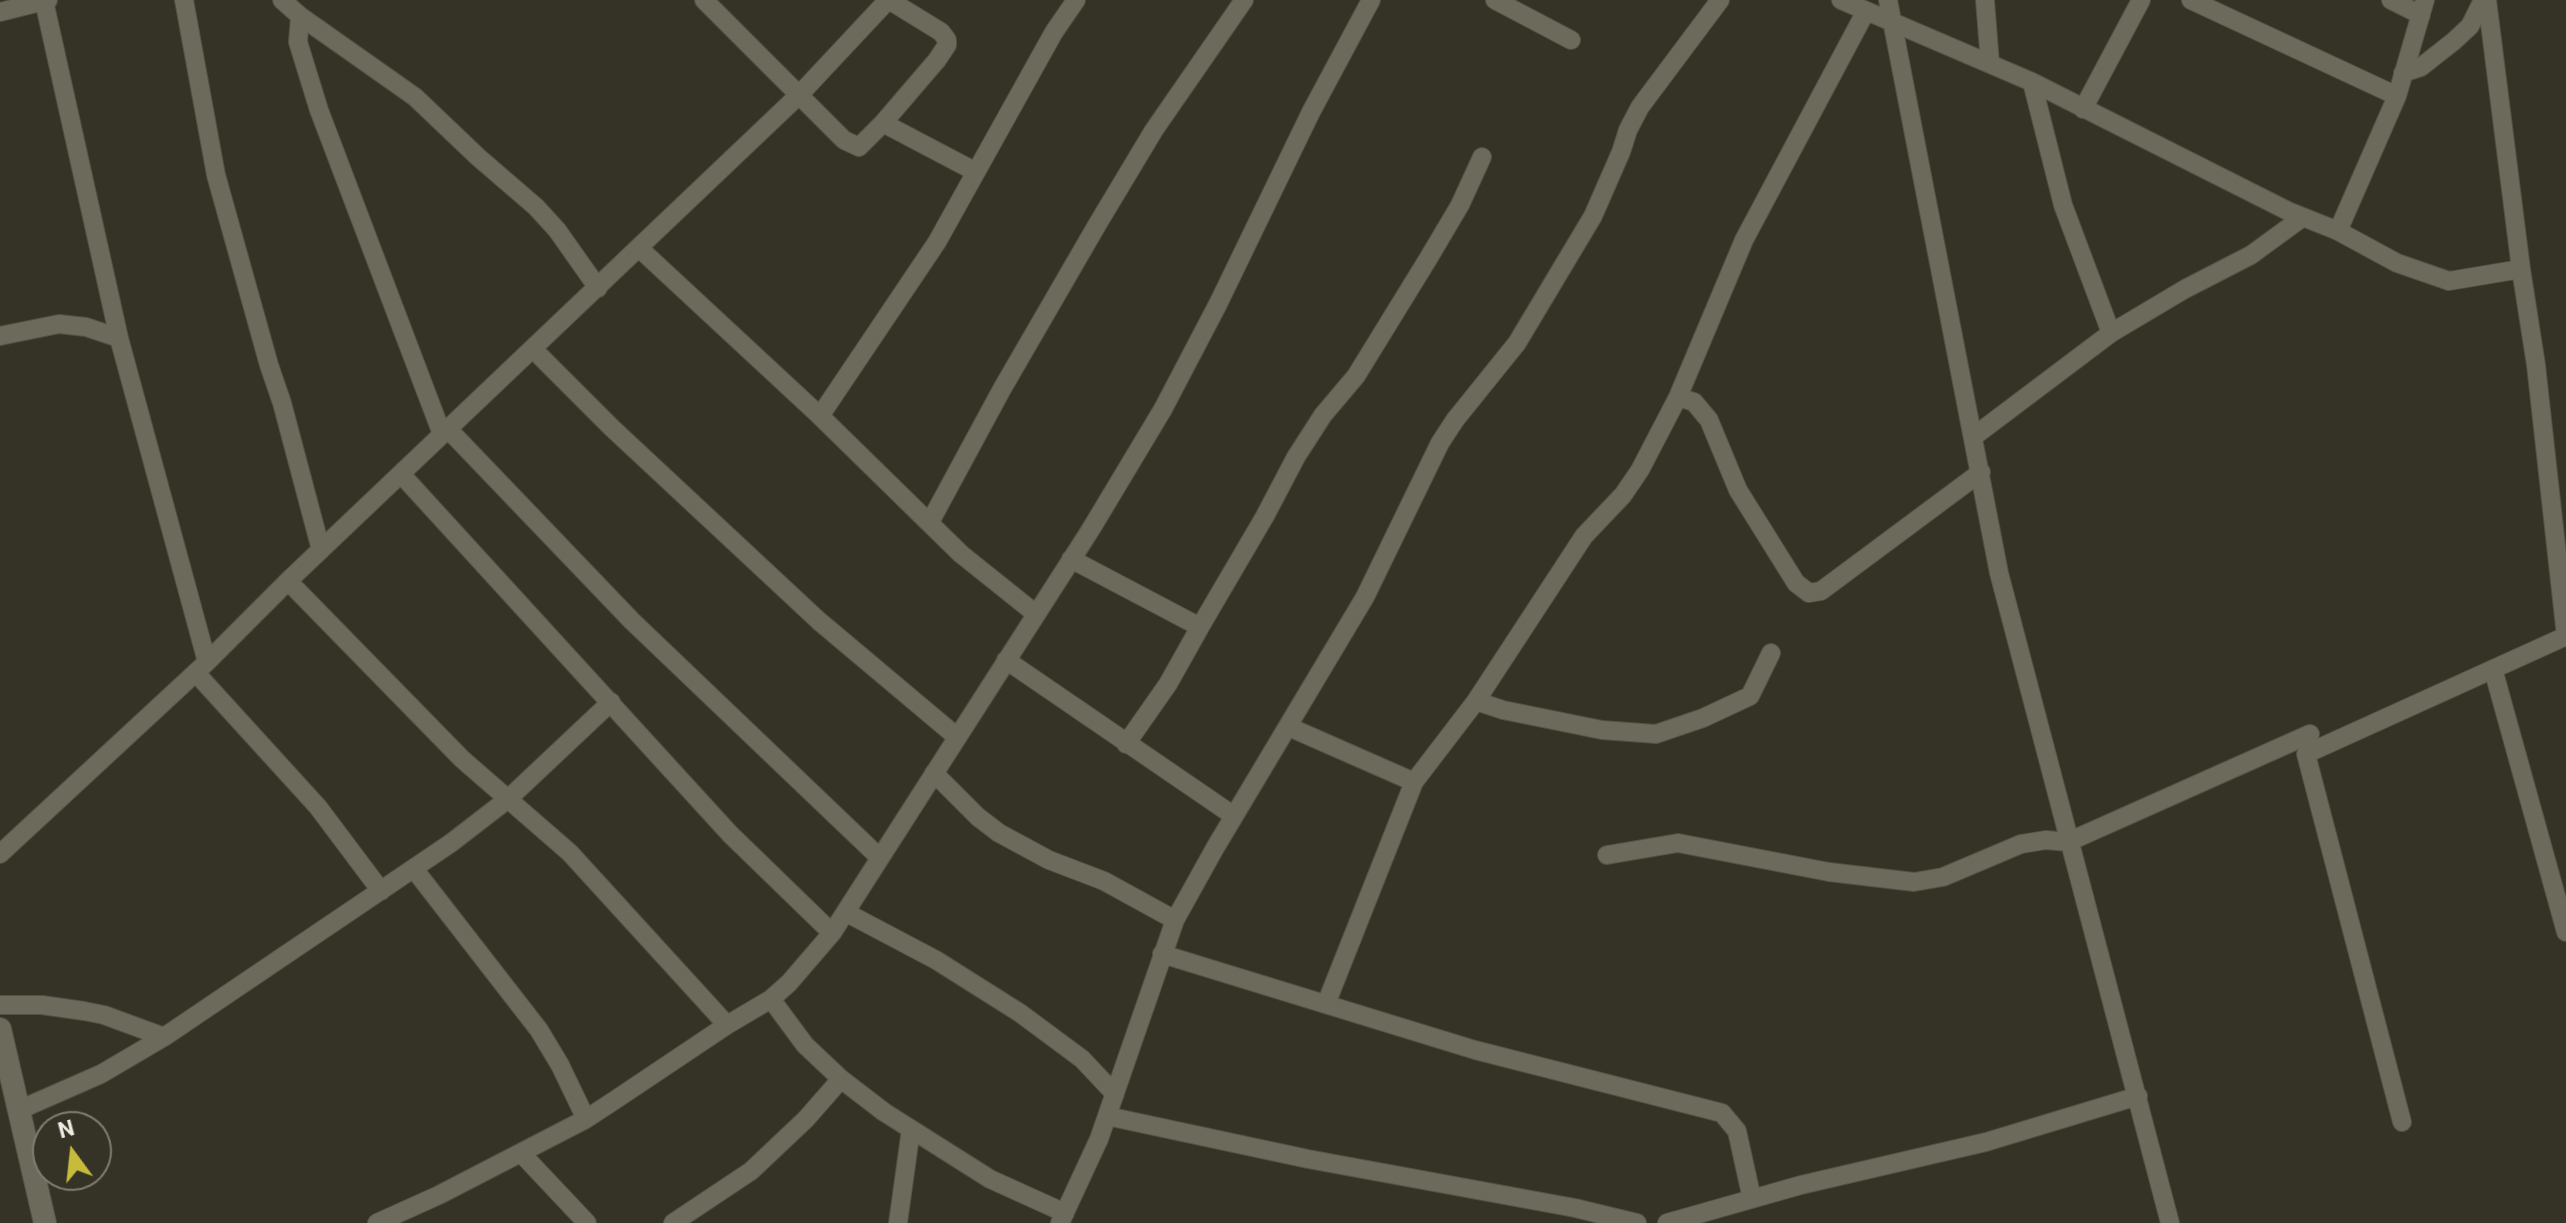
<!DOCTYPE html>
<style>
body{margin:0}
#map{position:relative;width:2566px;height:1223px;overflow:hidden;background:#343326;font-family:Roboto,sans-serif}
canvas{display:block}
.north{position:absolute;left:32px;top:1111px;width:80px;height:80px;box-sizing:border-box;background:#343326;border:2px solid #7e7d72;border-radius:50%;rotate:345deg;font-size:22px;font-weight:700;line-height:32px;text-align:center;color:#edece4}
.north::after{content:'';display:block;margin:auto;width:28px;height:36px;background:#c7bb3c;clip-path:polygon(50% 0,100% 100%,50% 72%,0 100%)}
</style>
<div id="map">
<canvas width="2566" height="1223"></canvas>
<div class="north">N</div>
</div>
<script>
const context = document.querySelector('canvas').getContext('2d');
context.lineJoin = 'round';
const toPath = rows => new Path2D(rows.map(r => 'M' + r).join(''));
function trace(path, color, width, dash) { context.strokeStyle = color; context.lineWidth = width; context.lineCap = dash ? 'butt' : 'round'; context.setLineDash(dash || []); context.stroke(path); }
const minor = toPath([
 [184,0,216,175,269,365,282,403,321,550],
 [282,0,300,16,415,97,478,157,536,207,557,230,598,288],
 [704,0,844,140,859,147,883,123,937,60,947,45,947,40,941,32,889,0],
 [1495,0,1571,40],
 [1841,0,2032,82,2288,211,2338,231,2397,96,2425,0],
 [1888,0,1999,573,2170,1223],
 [1985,0,1990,63],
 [2191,0,2397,96],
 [2391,0,2421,15],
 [44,1,119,338,207,662],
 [0,12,48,0],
 [300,16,298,42,319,110,442,434],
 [2403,73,2421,67,2454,41,2470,26,2483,0],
 [2032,82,2063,205,2111,333],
 [2083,109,2141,0],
 [883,123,976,172],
 [2338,231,2397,263,2449,281,2521,269],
 [639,248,820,416,961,554,1036,614],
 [0,336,59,324,86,327,119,338],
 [533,349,612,428,819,621,957,737],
 [1678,397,1694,402,1709,420,1738,490,1796,583,1809,593,1821,591,1981,472],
 [820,416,937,242,1054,32,1076,0],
 [448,429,632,621,880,858],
 [1973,437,2111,333,2185,289,2251,255,2303,217],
 [401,474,730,834,832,933],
 [930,522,1002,389,1097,225,1154,130,1244,0],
 [1071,559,1200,627,1265,516,1296,457,1323,415,1356,376,1428,259,1460,205,1482,157],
 [288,581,462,759,570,853,727,1025],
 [1006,660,1234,816],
 [2493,669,2566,932],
 [196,673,318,807,381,891],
 [1476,701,1503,710,1602,730,1656,734,1703,718,1750,696,1771,653],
 [1289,727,1414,782],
 [1126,744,1168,684,1200,627],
 [934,773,978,817,999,833,1049,860,1104,881,1175,920],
 [0,854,207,662,288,581,800,94,888,0],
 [1607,855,1678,843,1829,872,1914,882,1943,877,2021,844,2046,840,2068,842,2310,734],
 [414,869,539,1030,560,1065,586,1119],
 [847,913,936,960,1020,1013,1082,1059,1115,1094],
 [1162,954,1475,1050,1722,1113,1737,1131,1752,1199],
 [771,999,805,1045,841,1079,884,1112,990,1179,1065,1213],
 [1326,1004,1414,782,1476,701,1584,536,1623,495,1640,470,1678,397,1744,240,1866,11],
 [0,1005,42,1005,84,1011,104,1015,164,1037,451,843,508,799,611,702],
 [19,1110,101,1074,164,1037],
 [1107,1116,1308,1159,1575,1208,1637,1223],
 [2402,1122,2306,754,2566,636,2536,365,2521,269,2487,0],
 [521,1153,587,1223],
 [377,1223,439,1195,586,1119,612,1102,727,1025,771,999,789,983,832,933,1091,529,1163,409,1218,304,1311,112,1371,0],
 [673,1223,751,1171,806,1119,841,1079],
 [898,1223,911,1129],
 [1060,1223,1099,1139,1175,920,1215,848,1365,597,1440,443,1455,420,1517,343,1593,216,1621,152,1628,130,1640,107,1720,0],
 [1667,1223,1801,1185,1986,1142,2138,1096]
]);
const tertiary = toPath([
 [0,1029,45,1223]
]);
trace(minor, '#525146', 20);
trace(tertiary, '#525146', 24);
trace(minor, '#6b6a5b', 18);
trace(tertiary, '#6b6a5b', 22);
</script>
